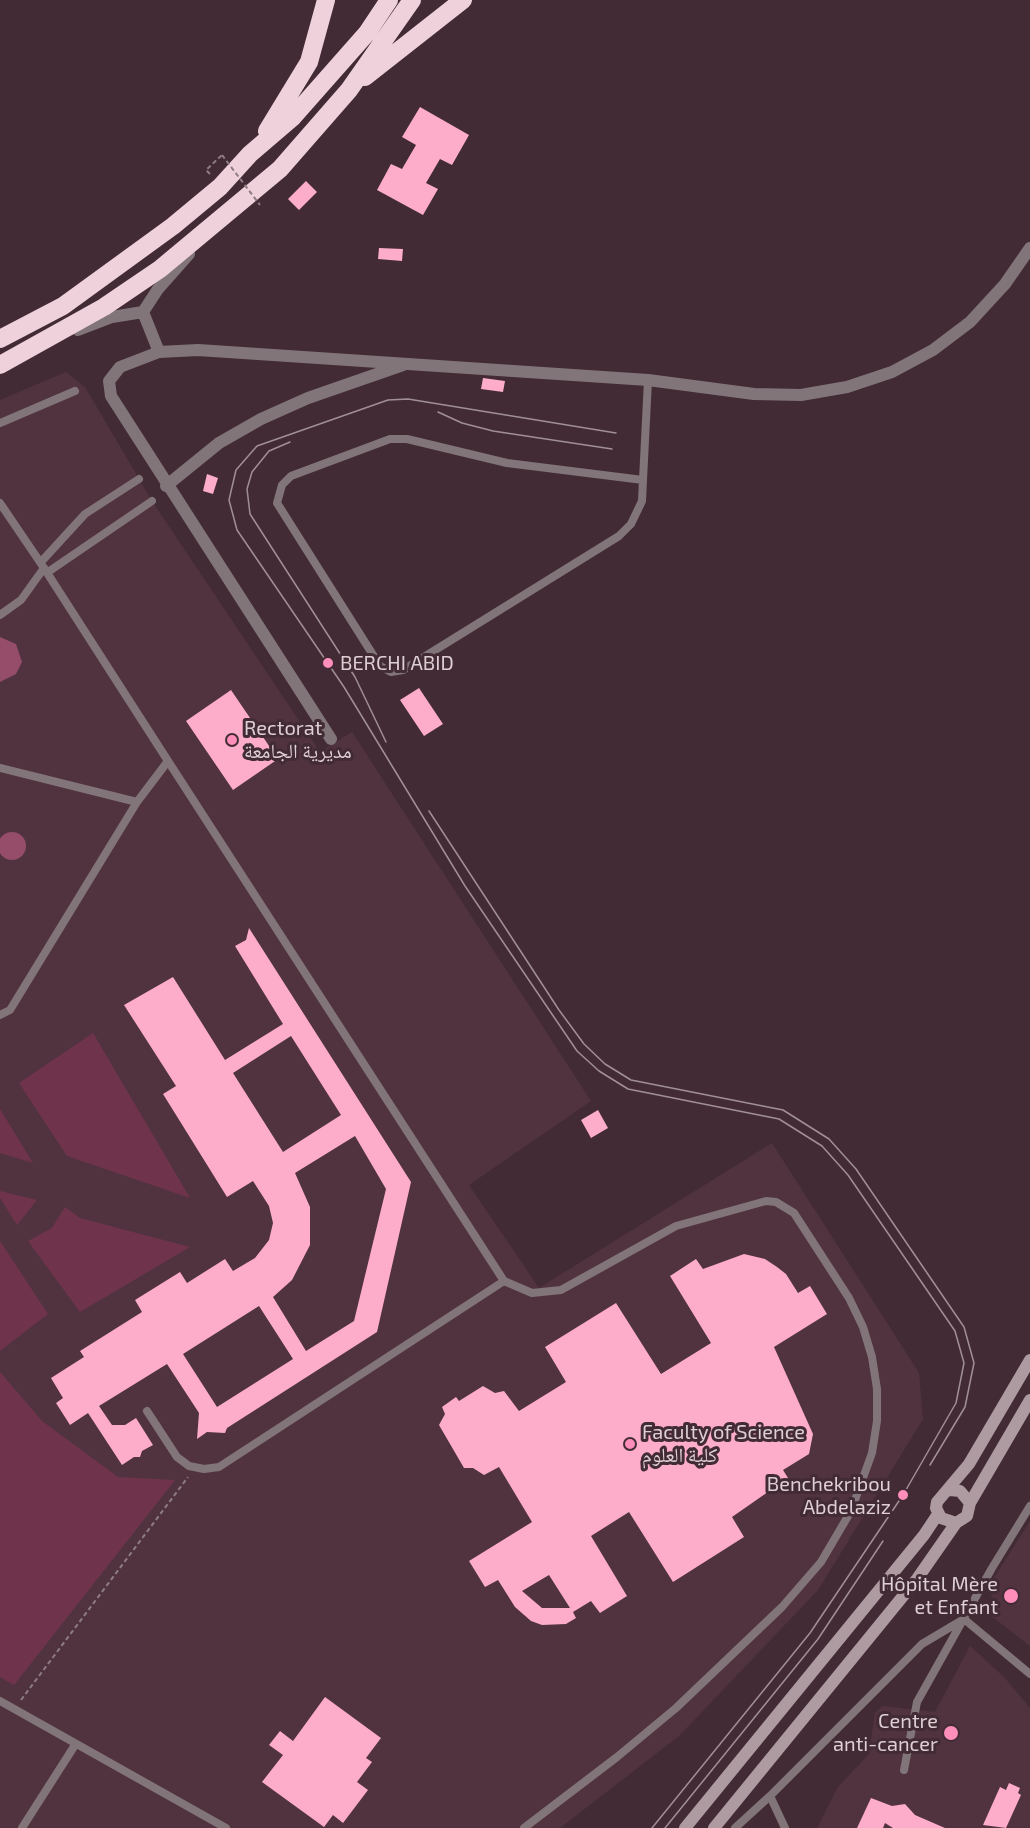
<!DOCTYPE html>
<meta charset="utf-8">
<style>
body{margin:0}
canvas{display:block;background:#422b34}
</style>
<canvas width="1030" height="1828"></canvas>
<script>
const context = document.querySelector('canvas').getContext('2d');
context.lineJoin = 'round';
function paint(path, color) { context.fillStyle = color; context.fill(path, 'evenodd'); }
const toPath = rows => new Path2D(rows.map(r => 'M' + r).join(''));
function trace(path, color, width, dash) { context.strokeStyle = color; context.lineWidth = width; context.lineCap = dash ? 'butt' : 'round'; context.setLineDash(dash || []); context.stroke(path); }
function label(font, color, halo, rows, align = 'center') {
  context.font = font + ' "Exo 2","Noto Naskh Arabic",sans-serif'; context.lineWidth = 6; context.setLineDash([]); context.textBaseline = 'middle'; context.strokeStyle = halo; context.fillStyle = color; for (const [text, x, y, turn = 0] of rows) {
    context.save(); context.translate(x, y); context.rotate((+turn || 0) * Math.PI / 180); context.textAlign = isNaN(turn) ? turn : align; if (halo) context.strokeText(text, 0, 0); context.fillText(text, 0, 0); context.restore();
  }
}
const built = toPath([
 [66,372,85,387,152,501,320,752,352,732,591,1101,469,1185,539,1288,772,1143,919,1373,923,1419,818,1590,679,1736,560,1828,0,1828,0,400],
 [1030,1521,1030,1646,989,1614,994,1578],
 [970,1646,1004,1677,1030,1708,1030,1828,817,1828,838,1787,869,1754,875,1713,882,1706,935,1712]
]);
const green = toPath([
 [93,1033,190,1198,67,1156,19,1083],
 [0,1109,33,1163,0,1153],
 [0,1191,37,1200,17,1225,0,1198],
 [65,1207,80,1218,190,1247,80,1312,28,1241,52,1228],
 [0,1241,48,1314,0,1351],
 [0,1372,42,1421,118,1477,175,1480,14,1685,0,1677]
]);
const water = toPath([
 [0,637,16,644,22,662,16,674,0,682],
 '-2 846a14 14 0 1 1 28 0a14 14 0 1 1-28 0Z'
]);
const building = toPath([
 [420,107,469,135,452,165,440,159,426,183,438,189,423,215,377,190,391,164,402,169,416,145,402,137],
 [306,181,317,192,299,210,288,199],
 [379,248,403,249,402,261,378,259],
 [483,378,505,381,503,392,481,389],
 [207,474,218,478,213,494,203,491],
 [419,688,443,724,424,736,400,700],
 [231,690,278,759,233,790,186,721],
 [249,928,411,1182,377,1332,227,1428,225,1433,207,1432,197,1439,199,1413,167,1364,99,1406,112,1425,125,1425,136,1418,153,1445,142,1451,140,1457,134,1457,122,1465,88,1413,70,1425,56,1403,63,1398,51,1378,84,1357,80,1351,142,1312,135,1300,180,1272,187,1283,225,1259,233,1271,255,1258,269,1240,273,1223,269,1206,253,1181,227,1197,163,1094,176,1086,124,1005,173,977,225,1060,283,1024,235,946,246,940],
 [291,1036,341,1115,283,1152,233,1073],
 [355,1136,386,1189,354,1321,306,1351,273,1297,292,1280,310,1245,310,1207,295,1173],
 [259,1306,293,1359,217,1407,183,1354],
 [598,1110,608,1128,591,1138,581,1120],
 [744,1254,765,1259,777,1267,786,1274,798,1293,810,1286,827,1314,774,1347,813,1434,809,1454,783,1470,788,1478,732,1517,744,1537,673,1582,629,1512,591,1536,627,1596,600,1613,591,1601,573,1612,576,1618,566,1624,542,1625,531,1621,515,1607,498,1580,485,1587,469,1561,532,1522,499,1467,484,1475,473,1468,464,1468,439,1425,445,1414,442,1407,456,1397,459,1401,483,1386,495,1393,504,1391,519,1411,566,1382,545,1347,616,1303,661,1374,711,1343,670,1276,696,1259,703,1269],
 [549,1575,570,1608,542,1608,522,1591],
 [325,1697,381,1738,366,1758,372,1762,357,1782,368,1790,343,1823,333,1815,324,1827,262,1782,283,1755,269,1745,280,1731,293,1741],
 [1009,1783,1020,1788,1018,1793,1021,1795,1006,1828,983,1825,1000,1787,1006,1790],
 [871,1798,892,1806,905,1804,915,1815,945,1828,893,1828,885,1823,883,1828,857,1828]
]);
const path = toPath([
 [210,174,206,170,222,155],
 [21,1700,188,1477]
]);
const lane = toPath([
 [0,423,75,391],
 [643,480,507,463,407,439,390,439,291,476,282,485,277,503,380,666,391,672,403,670,619,536,631,524,642,501,643,480,648,380],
 [0,503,44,568,21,600,0,615],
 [41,562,85,514,139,479],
 [48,572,152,501],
 [168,761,504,1281,532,1293,561,1290,676,1226,766,1201,776,1202,794,1213,849,1298,863,1327,872,1357,877,1389,877,1421,872,1453,851,1511,821,1562,782,1607,676,1708,617,1757,524,1828],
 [0,768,137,802,168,761,44,568],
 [0,1015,10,1010,137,802],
 [147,1411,177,1457,189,1466,204,1469,219,1467,504,1281],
 [0,1701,226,1828],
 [904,1770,917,1702,992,1568,1030,1506],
 [770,1796,785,1828],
 [22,1828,75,1745],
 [735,1828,770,1796,922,1644,964,1619,1030,1674]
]);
const street = toPath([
 [143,312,158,289,189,254],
 [143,312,159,352],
 [78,330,112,317,143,312],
 [166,486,219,443,261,419,308,398,403,365],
 [331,739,111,396,109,381,120,367,159,352,198,350,648,380,754,394,801,395,847,387,892,372,933,350,970,322,1005,284,1030,248]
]);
const secondary = toPath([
 [950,1490,960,1491,970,1503,967,1516,956,1523,941,1518,936,1508,937,1502,969,1464,1030,1360],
 [970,1503,1030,1400],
 [685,1828,924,1535,938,1514],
 [714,1828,917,1579,956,1523]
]);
const highway = toPath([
 [365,77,463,0],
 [267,131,309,62,326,0],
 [0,339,63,306,173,226,220,187,250,154,292,118,367,33,389,0],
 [0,365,104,307,160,269,280,169,349,90,412,0]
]);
const tram = toPath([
 [438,412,462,423,493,431,612,449],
 [616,433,408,399,388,400,257,446,236,470,229,500,237,530,344,687,465,886,577,1051,599,1071,628,1089,779,1119,822,1146,848,1175,955,1331,964,1363,956,1403,903,1495,810,1633,652,1828],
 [290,442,269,451,252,472,247,489,250,514,355,677,386,742],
 [429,811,559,1010,584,1044,605,1064,631,1080,783,1110,829,1139,856,1169,964,1327,974,1363,965,1407,930,1465],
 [665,1828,818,1639,883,1541]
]);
const pathBridge = toPath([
 [222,155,260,205]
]);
const markers = [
 [328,663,6,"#ff8ebb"],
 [232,740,6,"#ff8ebb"],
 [630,1444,6,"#ff8ebb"],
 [903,1495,6,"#ff8ebb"],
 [1011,1596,8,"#ff8ebb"],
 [951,1733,8,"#ff8ebb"]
];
const poiNames = [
 ["BERCHI ABID",340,663],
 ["Rectorat",244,728],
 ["مديرية الجامعة",244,751],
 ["Faculty of Science",642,1432],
 ["كلية العلوم",642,1455],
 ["Benchekribou",891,1484,"right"],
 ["Abdelaziz",891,1507,"right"],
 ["Hôpital Mère",998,1584,"right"],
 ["et Enfant",998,1607,"right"],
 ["Centre",938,1721,"right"],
 ["anti-cancer",938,1744,"right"]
];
paint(built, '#50333e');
paint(green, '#70334c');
paint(water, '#954d6a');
paint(building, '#fdacca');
trace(path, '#8f7c83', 2, [4.5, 3]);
trace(lane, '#827579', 8);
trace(street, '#827579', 12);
trace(secondary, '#ae9ba1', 12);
trace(highway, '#efd1db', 18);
trace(tram, '#a18f96', 1.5);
trace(pathBridge, '#8f7c83', 2, [4.5, 3]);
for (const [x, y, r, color] of markers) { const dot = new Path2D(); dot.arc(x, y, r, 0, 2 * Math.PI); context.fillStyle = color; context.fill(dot); trace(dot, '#422b34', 2); }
label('20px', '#decfd4', '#422b34', poiNames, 'left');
</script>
